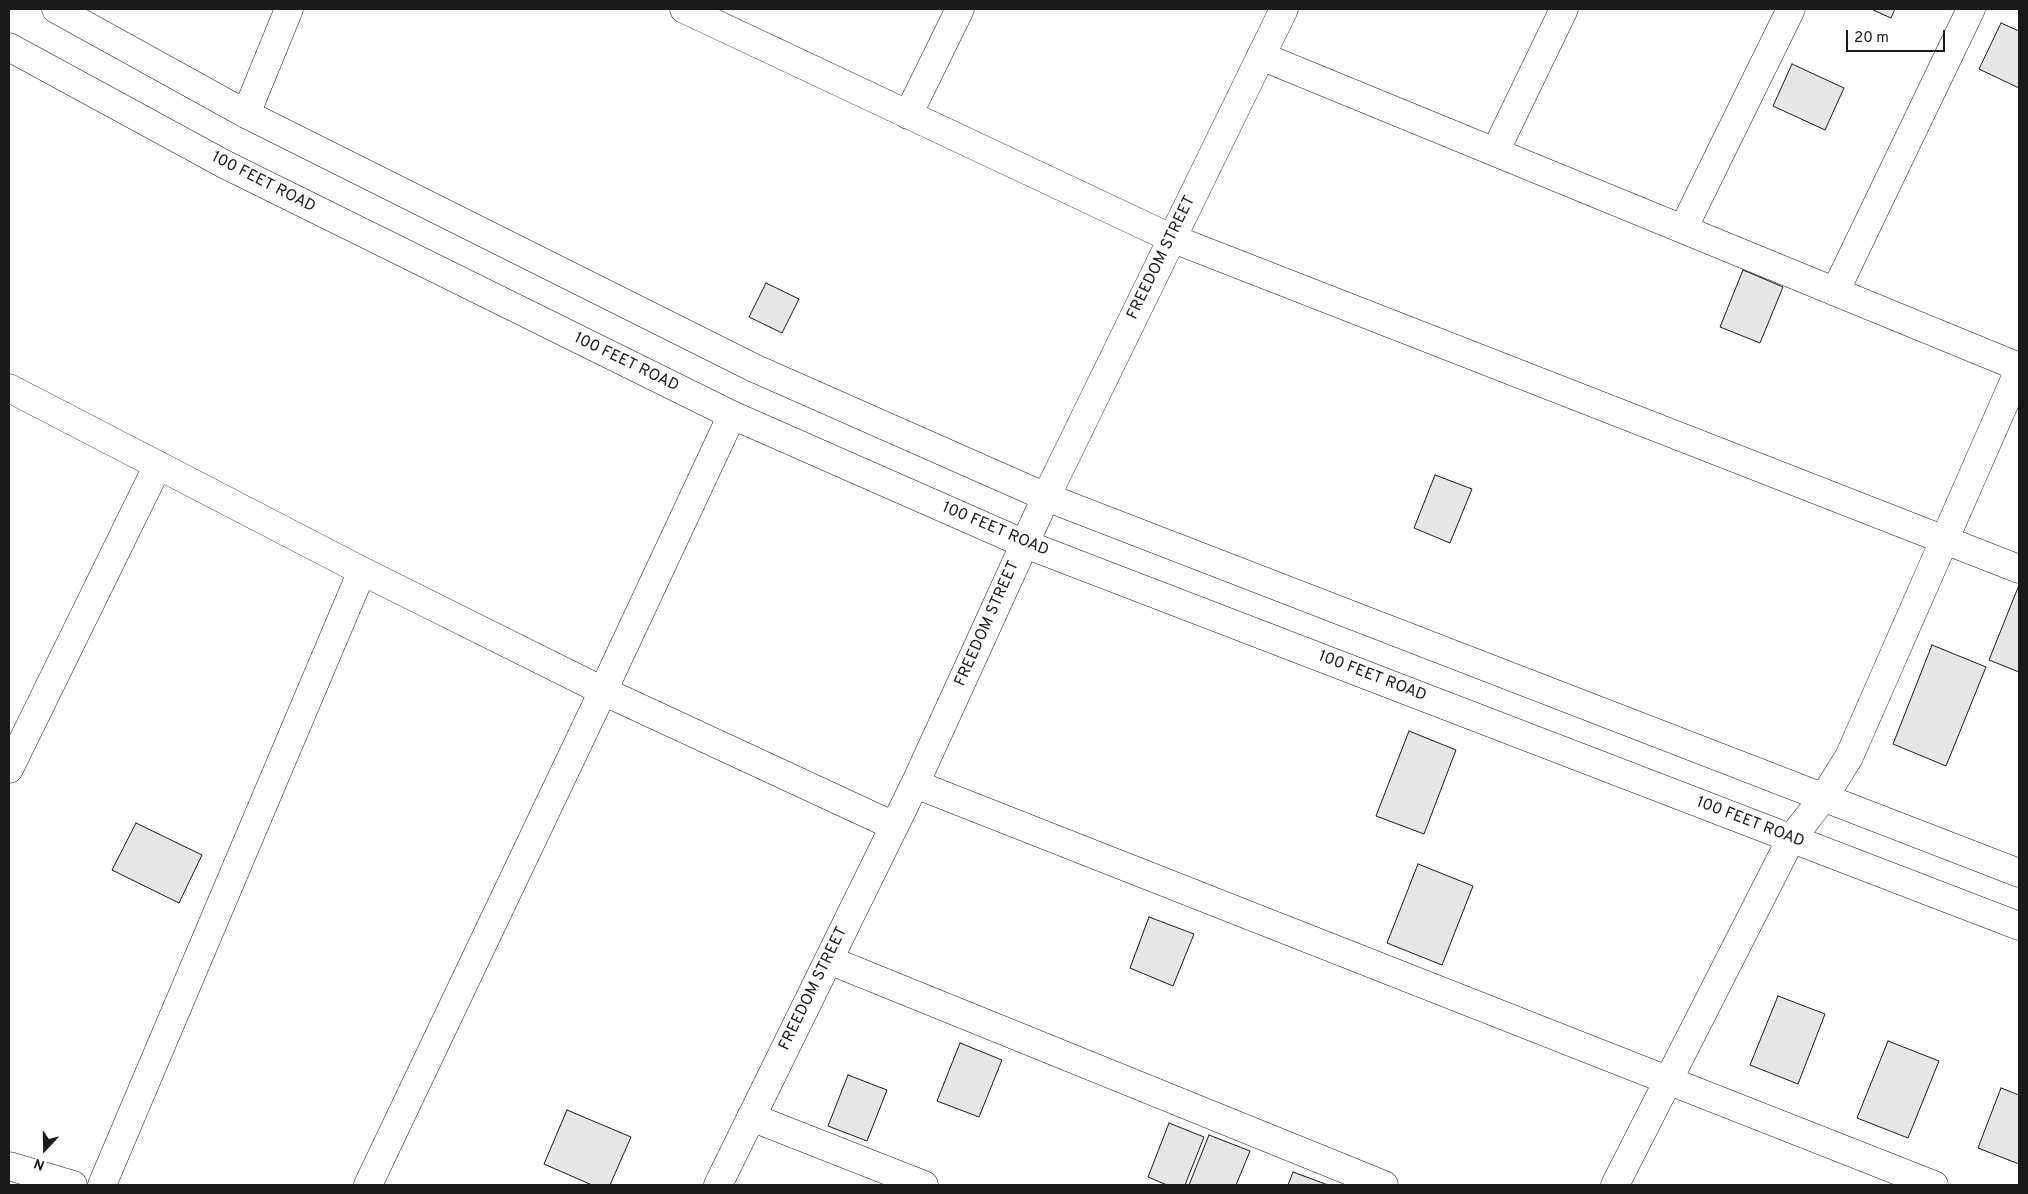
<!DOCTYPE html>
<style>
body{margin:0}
#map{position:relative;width:2028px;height:1194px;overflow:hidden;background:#fff;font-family:Overpass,sans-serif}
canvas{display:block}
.frame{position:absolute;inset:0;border:10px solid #1a1a1a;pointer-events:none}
.north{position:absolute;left:20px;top:1124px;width:50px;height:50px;-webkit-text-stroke:4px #fff;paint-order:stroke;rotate:201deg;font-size:14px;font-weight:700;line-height:20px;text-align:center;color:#1a1a1a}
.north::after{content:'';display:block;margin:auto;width:18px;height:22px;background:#1a1a1a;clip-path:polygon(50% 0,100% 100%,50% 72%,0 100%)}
.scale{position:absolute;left:1846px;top:30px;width:99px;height:22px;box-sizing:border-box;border:2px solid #1a1a1a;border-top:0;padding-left:6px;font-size:15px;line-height:18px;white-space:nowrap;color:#1a1a1a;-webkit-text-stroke:4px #fff;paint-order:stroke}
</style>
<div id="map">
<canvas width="2028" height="1194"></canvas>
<div class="frame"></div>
<div class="north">N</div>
<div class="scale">20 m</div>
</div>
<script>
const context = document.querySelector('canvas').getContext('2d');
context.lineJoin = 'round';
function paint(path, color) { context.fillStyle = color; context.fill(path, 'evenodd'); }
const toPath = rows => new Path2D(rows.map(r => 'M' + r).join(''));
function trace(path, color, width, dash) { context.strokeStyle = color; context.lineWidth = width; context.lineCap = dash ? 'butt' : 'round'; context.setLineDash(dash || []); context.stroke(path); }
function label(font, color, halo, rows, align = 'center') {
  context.font = font + ' Overpass,sans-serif'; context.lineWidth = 4; context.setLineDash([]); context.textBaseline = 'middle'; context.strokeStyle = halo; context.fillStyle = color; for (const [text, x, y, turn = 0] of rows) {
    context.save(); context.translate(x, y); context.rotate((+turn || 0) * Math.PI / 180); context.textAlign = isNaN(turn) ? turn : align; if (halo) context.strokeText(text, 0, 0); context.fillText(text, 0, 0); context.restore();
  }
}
const building = toPath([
 [1871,9,1895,9,1891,18,1871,9],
 [2001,23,2019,31,2019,88,1979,69,2001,23],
 [1792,64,1844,88,1825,130,1773,106,1792,64],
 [1743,270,1783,287,1760,343,1720,327,1743,270],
 [766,283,799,299,782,333,749,317,766,283],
 [1435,475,1472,489,1450,543,1414,528,1435,475],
 [2019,585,2019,672,1989,660,2019,585],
 [1932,645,1986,667,1946,766,1893,744,1932,645],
 [1409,731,1456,750,1424,834,1376,816,1409,731],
 [136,823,202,855,179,903,112,870,136,823],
 [1418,864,1473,886,1442,965,1387,943,1418,864],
 [1149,917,1194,934,1173,986,1130,968,1149,917],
 [1778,996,1825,1014,1798,1084,1750,1065,1778,996],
 [1888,1041,1939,1061,1908,1138,1857,1118,1888,1041],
 [960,1043,1002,1060,979,1117,937,1101,960,1043],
 [848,1075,887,1090,867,1141,828,1126,848,1075],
 [2001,1088,2019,1095,2019,1164,1978,1148,2001,1088],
 [567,1110,631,1137,610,1185,592,1185,544,1164,567,1110],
 [1169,1123,1204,1137,1185,1185,1167,1185,1148,1177,1169,1123],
 [1209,1135,1250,1151,1236,1185,1189,1185,1209,1135],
 [1293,1172,1328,1185,1288,1185,1293,1172]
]);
const street = toPath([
 [684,9,1171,238,2019,569],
 [1261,56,2019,367],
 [246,114,289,9],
 [908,115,960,9],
 [1495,152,1564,9],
 [1683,229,1791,9],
 [1835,292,1971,9],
 [9,388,362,571,603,691,894,826],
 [9,769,158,465],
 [915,784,1934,1185],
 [829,960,1384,1185],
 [751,1117,924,1185],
 [9,1166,73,1185],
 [102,1185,362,571],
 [368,1185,603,691,732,415],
 [1615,1185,1791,839,1824,797,1849,757,2019,370]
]);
const secondary = toPath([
 [56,9,246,114,754,368,1046,497,2019,873],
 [9,47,224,164,732,415,1025,544,2019,926],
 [718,1185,915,784,1046,497,1284,9]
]);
const streetNames = [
 ["100 FEET ROAD",263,183,27],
 ["FREEDOM STREET",1162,258,-64],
 ["100 FEET ROAD",626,363,26],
 ["100 FEET ROAD",995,530,23],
 ["FREEDOM STREET",988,624,-66],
 ["100 FEET ROAD",1372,677,21],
 ["100 FEET ROAD",1750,823,21],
 ["FREEDOM STREET",814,989,-64]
];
paint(building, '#e6e6e6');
trace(building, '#1a1a1a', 1);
trace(street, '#1a1a1a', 29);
trace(secondary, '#1a1a1a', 29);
trace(street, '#fff', 28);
trace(secondary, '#fff', 28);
label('16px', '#1a1a1a', '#fff', streetNames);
</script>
